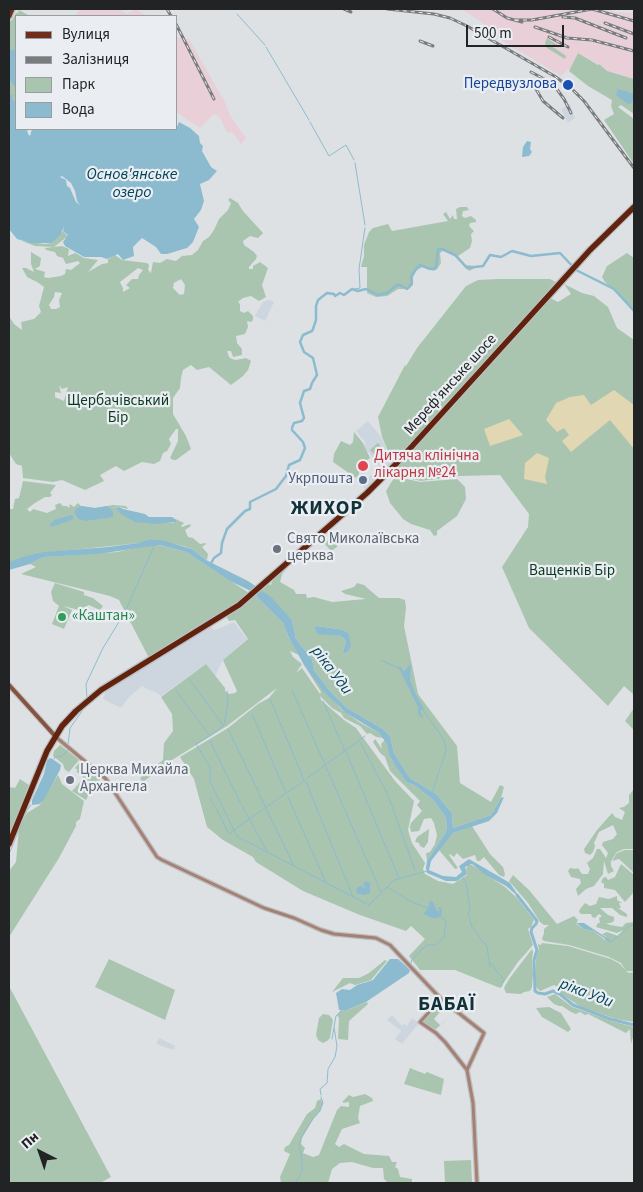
<!DOCTYPE html>
<meta charset="utf-8">
<style>
body{margin:0}
#map{position:relative;width:643px;height:1192px;overflow:hidden;background:#dde1e4;font-family:"Source Sans 3",sans-serif}
canvas{display:block}
.frame{position:absolute;inset:0;border:10px solid #212324;pointer-events:none}
.legend{position:absolute;left:15px;top:15px;width:162px;height:115px;box-sizing:border-box;background:#eaeef2;border:1px solid #9a9da0;margin:0;padding:6px 9px;list-style:none;font-size:15px;color:#212324}
.legend li{display:flex;align-items:center;gap:10px;height:25px}
.legend b{width:25px;border:1px solid #9a9da0}
.north{position:absolute;left:15px;top:1127px;width:50px;height:50px;-webkit-text-stroke:4px #eaeef2;paint-order:stroke;rotate:319deg;font-size:14px;font-weight:700;line-height:20px;text-align:center;color:#212324}
.north::after{content:'';display:block;margin:auto;width:18px;height:22px;background:#212324;clip-path:polygon(50% 0,100% 100%,50% 72%,0 100%)}
.scale{position:absolute;left:466px;top:25px;width:98px;height:22px;box-sizing:border-box;border:2px solid #212324;border-top:0;padding-left:6px;font-size:15px;line-height:18px;white-space:nowrap;color:#212324;-webkit-text-stroke:4px #eaeef2;paint-order:stroke}
</style>
<div id="map">
<canvas width="643" height="1192"></canvas>
<div class="frame"></div>
<ul class="legend">
<li><b style="height:6px;background:#702e1a"></b>Вулиця</li>
<li><b style="height:6px;background:#797b7d"></b>Залізниця</li>
<li><b style="height:14px;background:#a9c5b0"></b>Парк</li>
<li><b style="height:14px;background:#8cbbcf"></b>Вода</li>
</ul>
<div class="north">Пн</div>
<div class="scale">500 m</div>
</div>
<script>
const context = document.querySelector('canvas').getContext('2d');
context.lineJoin = 'round';
function paint(path, color) { context.fillStyle = color; context.fill(path, 'evenodd'); }
const toPath = rows => new Path2D(rows.map(r => 'M' + r).join(''));
function trace(path, color, width, dash) { context.strokeStyle = color; context.lineWidth = width; context.lineCap = dash ? 'butt' : 'round'; context.setLineDash(dash || []); context.stroke(path); }
function label(font, color, halo, rows, align = 'center') {
  context.font = font + ' "Source Sans 3",sans-serif'; context.lineWidth = 4.5; context.setLineDash([]); context.textBaseline = 'middle'; context.strokeStyle = halo; context.fillStyle = color; for (const [text, x, y, turn = 0] of rows) {
    context.save(); context.translate(x, y); context.rotate((+turn || 0) * Math.PI / 180); context.textAlign = isNaN(turn) ? turn : align; if (halo) context.strokeText(text, 0, 0); context.fillText(text, 0, 0); context.restore();
  }
}
const built = toPath([
 [570,104,575,118,569,122,567,121,561,109],
 [269,300,274,302,265,321,255,316,263,302],
 [368,421,381,437,391,459,390,461,393,464,367,491,356,479,363,472,368,478,373,474,375,476,388,463,380,467,365,448,365,442,356,431],
 [234,622,247,639,223,660,215,676,206,664,161,696,154,691,149,690,142,686,129,697,121,708,103,699,107,688,209,626,215,630],
 [451,994,454,996,456,1001,466,1008,462,1014,446,1000],
 [392,1015,402,1026,404,1024,407,1026,412,1018,419,1023,402,1044,395,1039,401,1031,387,1020],
 [159,1038,175,1046,174,1050,156,1044]
]);
const industrial = toPath([
 [80,9,120,9,127,14,135,9,147,16,75,16],
 [462,9,608,9,615,12,634,13,634,79,607,71,598,64,578,53,571,67,561,76,501,40,483,23],
 [176,36,183,40,189,39,225,102,230,115,246,138,241,144,232,132,229,133,227,132,219,116,214,114,200,128,176,112]
]);
const green = toPath([
 [19,10,30,16,16,16,16,51,13,49,9,50,9,22,12,20,16,13,20,12,18,12],
 [547,38,557,45,557,47,551,44,550,47,553,47,566,56,565,59,547,48,545,43],
 [578,53,598,65,599,64,607,71,634,79,634,114,621,105,618,107,634,119,634,164,604,120,614,114,611,106,612,100,588,86,569,71],
 [9,76,10,81,16,87,16,102,12,98,12,95,9,95],
 [230,198,238,203,243,211,263,233,258,238,250,236,243,241,244,245,254,252,257,256,256,259,249,267,249,269,253,269,253,266,260,262,268,268,262,285,266,297,259,301,251,296,243,298,238,302,240,304,240,311,244,313,248,311,253,316,253,320,251,322,247,321,248,327,245,334,236,336,237,343,242,349,242,355,233,357,231,351,227,351,229,357,232,359,236,360,246,358,251,361,248,370,243,376,231,385,209,367,197,370,191,365,183,370,181,378,180,388,173,398,173,414,186,436,191,449,176,460,173,460,170,458,178,441,178,429,176,429,169,439,171,444,167,451,163,453,160,461,154,464,142,462,124,471,116,466,100,475,104,481,85,490,62,480,53,482,23,478,22,466,16,464,9,453,9,316,14,324,22,330,21,322,34,319,41,312,39,306,44,287,37,282,27,277,22,268,26,268,34,272,31,264,31,252,41,258,40,266,35,269,45,272,44,277,48,278,61,276,65,274,66,269,71,270,80,263,78,261,66,264,63,258,57,256,55,252,46,250,45,248,62,246,69,249,68,256,75,253,84,258,98,260,88,272,102,264,108,263,108,259,115,255,122,260,147,263,149,265,148,270,151,273,153,262,160,263,167,259,176,261,182,256,192,255,198,250,203,241,209,237,214,230,219,219,228,210,231,203,228,200],
 [138,268,143,270,139,275,138,279,132,279,126,285,130,288,123,292,123,288,120,282],
 [181,279,185,285,184,294,180,295,173,288,174,283],
 [55,292,62,293,59,300,60,307,56,309,51,309,49,305,54,297],
 [59,385,62,389,68,387,64,401,55,397,55,392,61,393],
 [460,207,467,207,469,210,463,211,462,216,465,218,471,216,476,220,476,222,470,223,469,226,474,231,471,234,472,241,470,248,458,256,466,265,475,266,473,269,469,271,456,257,444,250,440,253,441,263,437,269,434,271,422,267,416,271,413,277,413,285,409,289,398,289,387,296,376,297,367,293,367,267,361,267,364,256,364,245,369,232,373,228,388,224,392,231,448,221,443,214,446,212,450,219,453,215,454,219,457,219,456,209],
 [63,231,68,236,54,247,35,246,22,241,45,244,52,243],
 [627,253,634,258,634,310,605,282,602,277,607,266],
 [497,279,550,279,556,282,544,295,558,302,571,294,564,284,582,293,594,296,608,307,617,328,634,340,634,695,624,686,608,706,529,628,502,567,528,527,529,514,500,475,459,476,421,481,407,478,397,472,382,437,378,417,405,365,406,366,417,348,466,286,478,280],
 [354,432,363,443,370,458,359,466,359,474,356,478,333,462,334,454,341,441,350,445,353,442],
 [378,443,390,458,383,464,370,450],
 [397,473,407,479,420,482,457,479,465,487,466,499,457,516,437,531,437,535,434,536,430,530,411,524,403,519,390,503,386,491],
 [23,481,56,485,50,493,52,495,50,497,45,497,35,503,27,509,30,512,33,509,47,513,56,509,55,505,60,503,63,506,67,506,69,508,70,504,74,507,78,503,81,506,95,508,113,505,126,506,128,509,119,507,113,508,119,510,130,519,174,523,175,520,171,517,184,523,181,526,182,527,190,524,191,526,185,530,188,537,193,538,200,544,205,543,206,544,202,547,208,554,207,560,192,549,184,546,150,539,140,543,52,552,9,563,9,509,13,509,15,499,19,498],
 [324,536,325,539,331,542,339,538,334,543,337,544,337,547,331,551,323,542,324,540,322,537],
 [154,544,186,552,249,593,240,602,149,658,119,600,110,596,21,574,36,567,30,564,44,557,117,552],
 [287,565,289,566,282,574,280,582,294,590,296,594,306,594,307,598,314,597,332,602,366,599,345,594,341,591,354,587,357,583,364,585,379,598,399,598,405,600,406,608,404,626,418,694,457,746,460,783,491,802,500,785,504,787,501,798,491,815,453,828,452,813,436,794,410,778,394,753,390,736,383,729,347,708,329,690,314,670,312,659,296,639,292,620,259,588,268,584,271,585,272,581],
 [317,626,338,629,351,646,343,651,346,642,345,640,341,636,328,634,319,634],
 [55,583,84,592,84,595,93,598,103,606,100,610,89,605,79,610,63,606,72,610,64,629,52,624,59,606,53,601,51,592],
 [255,593,257,597,283,623,288,636,299,655,290,651,293,657,302,664,296,673,302,668,320,694,321,692,304,665,340,708,359,722,379,733,383,738,376,737,370,733,367,734,360,726,344,718,341,713,332,708,320,696,321,700,344,720,356,728,395,781,414,801,408,830,412,843,425,863,423,869,425,874,438,881,453,884,467,875,466,869,468,865,472,865,505,887,517,898,534,920,531,927,528,929,533,945,518,962,500,988,455,970,420,970,409,956,425,939,411,926,406,931,360,915,303,891,256,862,253,857,223,840,207,827,194,779,180,757,228,728,258,704,269,698,277,688,227,726,172,760,143,782,140,778,163,760,164,743,173,731,172,714,161,697,206,664,225,688,225,691,229,694,235,693,237,691,223,660,248,639,235,620,229,621,226,616],
 [634,708,634,730,625,721],
 [375,739,382,749,381,744,385,740,390,751,391,759,395,764,406,782,414,785,433,800,445,816,447,825,446,832,427,861,426,853,430,852,435,844,437,835,434,823,431,818,424,819,419,831,411,832,410,827,411,823,422,811,417,805,420,801,390,771,385,757,380,753,373,742],
 [60,745,79,760,69,772,65,770,63,764,53,756,54,751],
 [80,762,85,764,99,776,100,779,96,785,86,780,76,771,78,770,75,768],
 [58,775,62,784,84,801,80,819,76,822,76,826,59,858,9,937,9,871,16,862,19,828,27,813,40,805],
 [20,779,29,785,9,837,9,787,15,788],
 [83,779,92,788,86,800,72,791],
 [634,789,634,849,624,849,617,852,611,861,611,866,614,871,608,874,604,861,603,874,594,886,586,889,578,896,576,889,581,883,580,879,571,877,568,871,570,868,576,869,578,868,582,874,588,874,590,869,587,863,593,858,597,849,600,849,606,858,608,853,602,845,603,842,613,839,617,834,613,825,599,832,594,843,595,846,593,852,590,855,585,853,584,849,597,830,612,813,615,817,622,820,625,812,619,808,624,807,629,803,629,795],
 [472,826,490,854,503,867,505,874,504,877,499,875,484,857,480,861,477,861,475,855,463,859,457,853,454,857,450,854,449,855,458,868,455,869,439,850,453,833],
 [429,829,428,842,424,848,420,846,419,843,415,842,417,837],
 [625,850,634,850,634,873,619,859,612,861,617,853],
 [621,864,634,875,634,892,625,902,615,890,604,888,604,884,601,882,603,878,606,877,608,880,615,877],
 [513,875,529,890,557,924,574,916,578,920,576,924,584,929,594,931,605,940,606,937,602,934,607,932,618,936,624,930,617,933,596,927,598,923,600,923,599,918,602,916,599,914,595,918,592,917,591,914,581,914,579,912,580,909,585,903,590,906,596,904,599,897,609,899,617,896,617,900,622,903,619,903,621,908,618,908,627,914,627,917,620,915,612,908,600,908,608,915,614,917,614,921,611,923,606,923,610,925,622,927,626,923,634,922,634,971,626,971,621,963,609,957,569,945,544,941,542,939,544,933,544,929,549,925,544,925,540,922,528,903,509,881],
 [542,943,568,946,611,959,620,964,626,971,629,973,634,972,634,1022,616,1019,581,1007,554,989,561,989,554,985,540,991,536,987,536,958,539,949,538,944,541,945],
 [532,949,533,952,532,959,533,974,532,987,530,991,524,992,521,994,506,993,504,988,509,979],
 [109,959,175,990,165,1020,95,987],
 [385,960,387,961,371,980,355,985,350,983,332,992,343,978,359,978,369,973],
 [9,986,111,1177,100,1183,9,1183],
 [555,994,572,1007,611,1021,634,1027,634,1034,631,1044,630,1029,626,1033,588,1014,585,1015,580,1012,576,1014,571,1012,562,1006,559,1006,554,1004,547,997],
 [367,1002,368,1004,349,1021,348,1040,338,1039,339,1018,337,1015,340,1011,345,1011],
 [435,1007,440,1012,434,1019,440,1025,450,1016,434,1031,423,1023,423,1020],
 [549,1007,561,1013,571,1029,568,1032,549,1021,542,1017,536,1008],
 [323,1014,329,1015,333,1020,330,1038,327,1041,323,1043,318,1040,316,1035,319,1018],
 [410,1068,425,1074,427,1072,444,1079,441,1095,404,1084],
 [365,1094,372,1098,373,1101,360,1106,358,1118,360,1123,342,1129,335,1144,339,1147,344,1144,364,1154,389,1156,392,1162,397,1162,395,1167,398,1169,400,1177,412,1179,412,1183,388,1183,384,1179,383,1168,373,1168,352,1162,340,1163,332,1169,328,1183,281,1183,280,1177,290,1154,284,1151,285,1147,289,1145,307,1114,315,1108,317,1101,321,1099,323,1103,320,1111,314,1118,302,1138,301,1144,305,1148,303,1153,313,1157,319,1155,337,1110,341,1106,349,1107,349,1102,343,1103,343,1101,349,1095,353,1097],
 [471,1160,472,1183,445,1183,444,1161]
]);
const sand = toPath([
 [614,390,634,405,634,449,610,420,571,452,562,441,569,435,564,428,557,432,546,420,556,403,570,397,584,395,591,405],
 [509,419,523,435,490,446,484,429],
 [537,453,549,458,545,477,547,484,524,479,525,463]
]);
const water = toPath([
 [13,49,16,51,16,88,10,81,9,76,9,50],
 [618,89,634,94,632,103,628,104,616,95],
 [9,95,12,95,12,98,16,102,16,129,27,129,28,134,30,136,32,129,176,129,179,122,190,128,199,136,200,143,203,146,202,151,211,167,217,171,209,180,200,184,204,201,201,210,194,219,199,227,193,242,187,248,167,254,161,254,156,247,142,238,133,247,134,256,123,260,118,254,107,259,101,257,84,257,65,246,63,242,68,235,63,231,64,226,61,234,52,243,31,243,17,239,9,229],
 [62,176,71,183,75,191,77,201,80,205,76,202,70,188,67,186,66,180,60,177],
 [527,141,531,142,530,149,532,152,529,156,522,157,523,147],
 [81,506,95,508,108,506,113,512,113,517,85,521,78,519,74,512,76,509],
 [119,507,123,509,145,514,149,517,172,517,176,520,176,522,154,524,135,522,121,514,117,509,112,509],
 [71,515,74,517,72,520,50,527,50,524,55,520],
 [150,539,165,541,192,549,208,561,248,581,271,597,292,620,296,639,312,659,314,670,329,690,347,708,383,729,390,736,394,753,410,778,436,794,452,813,453,828,491,815,501,798,504,797,497,813,489,821,453,833,431,861,429,870,443,876,456,877,462,872,459,866,469,859,510,883,520,898,506,886,484,874,472,864,465,867,467,874,457,881,446,881,427,873,426,868,427,861,446,832,447,825,445,816,433,800,414,785,406,782,390,757,387,744,379,733,346,713,323,691,304,665,288,636,283,623,257,597,255,593,230,581,186,552,159,545,98,554,44,557,30,564,9,570,9,562,26,556,44,552,108,547,139,543],
 [317,626,338,629,346,632,349,635,351,646,347,652,344,653,343,651,346,642,345,640,341,636,317,634,315,628],
 [411,663,410,680,415,693,424,709,420,711,424,720,420,715,419,718,418,707,400,670,396,667,401,667,404,672],
 [51,758,61,765,60,770,45,798,40,804,32,805,32,800,44,774,47,760],
 [366,881,370,883,370,893,364,895,358,894,356,890,358,887,361,886,366,888,363,884],
 [430,900,433,902,437,911,440,911,438,908,440,907,442,909,441,916,437,918,432,918,424,914,429,906],
 [576,923,584,923,610,940,611,943,594,931,584,929],
 [390,959,398,959,410,970,409,973,366,1002,345,1011,339,1010,336,993,342,989,350,990,357,985,373,980]
]);
const stream = toPath([
 [237,14,265,45],
 [266,47,309,120],
 [310,122,329,156,346,145,354,160],
 [355,163,365,225],
 [355,289,360,288,359,269,365,228],
 [381,660,396,667],
 [189,679,223,725],
 [292,690,325,765],
 [176,691,210,736],
 [87,698,86,684,103,648,125,612,155,544],
 [270,699,304,780],
 [323,701,345,751],
 [423,710,444,740,446,751,432,793],
 [252,714,286,793],
 [228,729,258,791],
 [210,741,241,804],
 [360,742,388,795,415,870],
 [68,745,70,728,85,707],
 [346,752,399,878],
 [54,759,55,757,62,756,68,750],
 [326,767,381,892],
 [306,779,365,736],
 [306,782,353,897],
 [288,792,304,781],
 [259,794,294,866],
 [288,797,326,883],
 [210,798,215,807],
 [222,806,210,782,210,767,196,744,211,735,224,725,228,702,227,691],
 [242,806,268,853],
 [216,808,229,834,234,830,238,837,369,905,394,880,427,871],
 [223,808,234,830,286,793],
 [9,854,27,810,31,805],
 [463,878,466,883,470,908,468,914,472,927,487,947,490,967],
 [387,887,412,902,428,908],
 [611,942,629,926,634,925],
 [491,963,504,980,501,987],
 [410,965,412,960,423,948,428,945,436,945,444,937,446,921,440,915],
 [332,1039,334,1028],
 [321,1095,320,1089,327,1083,328,1069,335,1057,337,1046,334,1027,336,1016,342,1010],
 [295,1183,302,1172,302,1159,299,1145,302,1136,312,1120,320,1111,323,1103,321,1097]
]);
const canal = toPath([
 [292,428,294,423,302,421,304,418,300,403,304,391,310,389,312,383,317,375,313,358,304,352,300,342,303,335,312,331,313,329,316,320,316,306,318,300,327,293,334,294,335,296,340,293,344,295,352,289,358,291,366,289,378,295,387,293,397,285,400,285,407,289,412,283,411,277,416,269,420,265,430,269,436,268,438,249,442,249,455,255,467,268,483,266,490,255,501,257,512,251,531,256,560,253,576,270,614,289,634,311],
 [210,565,214,558,221,553,222,543,227,529,245,511,250,509,250,502,276,489,286,476,289,465,300,460,305,448,303,442,292,430]
]);
const river = toPath([
 [517,895,537,921,536,924,532,928,531,932,537,950,534,960,535,991,538,993,545,994,553,991,561,995,573,1005,610,1019,634,1025]
]);
const tertiary = toPath([
 [56,737,106,779,157,857,162,860,264,908,294,918,321,930,334,934,376,938,390,945,441,999,484,1033,467,1070],
 [441,999,420,1022,436,1033,445,1042,467,1070,473,1103,477,1183]
]);
const secondary = toPath([
 [9,685,56,737]
]);
const primary = toPath([
 [9,16,12,9]
]);
const trunk = toPath([
 [9,844,47,751,62,726,76,711,101,690,239,605,367,493,395,465,590,250,634,207]
]);
const rail = toPath([
 [167,9,171,16],
 [344,9,351,12],
 [387,9,434,14,450,18,467,26,556,77,573,90,584,101,634,168],
 [493,9,507,18,522,22],
 [563,17,575,18,626,38],
 [515,20,532,20,592,9,634,21],
 [605,23,634,34],
 [176,24,214,99],
 [535,27,567,38,592,40,634,51],
 [549,37,568,47],
 [420,41,433,46],
 [531,72,548,81,556,88,564,99,571,113],
 [533,84,543,101,563,118]
]);
const markers = [
 [568,85,6,"#1a4fb4"],
 [363,466,6,"#e0444e"],
 [363,480,5,"#5c6f8a"],
 [277,549,5,"#6b7280"],
 [62,617,5,"#2e9e5b"],
 [70,780,5,"#6b7280"]
];
const transitNames = [
 ["Передвузлова",557,85]
];
const streetNames = [
 ["Мереф'янське шосе",451,385,-48]
];
const parkNames = [
 ["Щербачівський",118,402],
 ["Бір",118,419],
 ["Ващенків Бір",572,572]
];
const healthNames = [
 ["Дитяча клінічна",374,457],
 ["лікарня №24",374,474]
];
const serviceNames = [
 ["Укрпошта",353,480]
];
const worshipNames = [
 ["Свято Миколаївська",287,540],
 ["церква",287,557],
 ["Церква Михайла",80,771],
 ["Архангела",80,788]
];
const leisureNames = [
 ["«Каштан»",72,617]
];
const waterNames = [
 ["Основ'янське",132,175],
 ["озеро",132,193],
 ["ріка Уди",331,671,53],
 ["ріка Уди",586,994,21]
];
const districtNames = [
 ["ЖИХОР",327,510],
 ["БАБАЇ",447,1006]
];
paint(built, '#cdd5df');
paint(industrial, '#e8cfd8');
paint(green, '#a9c5b0');
paint(sand, '#e1d7b2');
paint(water, '#8cbbcf');
trace(stream, '#8cbbcf', 1);
trace(canal, '#8cbbcf', 2.5);
trace(river, '#8cbbcf', 3);
trace(tertiary, '#bbbfc1', 5.5);
trace(secondary, '#bbbfc1', 6);
trace(primary, '#bbbfc1', 8);
trace(trunk, '#bbbfc1', 8);
trace(tertiary, '#a78074', 3);
trace(secondary, '#885140', 4);
trace(primary, '#702e1a', 5);
trace(trunk, '#61220e', 5.5);
trace(rail, '#797b7d', 3);
trace(rail, '#eaeef2', 1, [4]);
for (const [x, y, r, color] of markers) { const dot = new Path2D(); dot.arc(x, y, r, 0, 2 * Math.PI); context.fillStyle = color; context.fill(dot); trace(dot, '#eaeef2', 2); }
label('15px', '#164399', '#eaeef2', transitNames, 'right');
label('15px', '#212324', '#eaeef2', streetNames);
label('15px', '#0b391e', '#eaeef2', parkNames);
label('15px', '#be3a42', '#eaeef2', healthNames, 'left');
label('15px', '#4e5e75', '#eaeef2', serviceNames, 'right');
label('15px', '#5b616d', '#eaeef2', worshipNames, 'left');
label('15px', '#27864d', '#eaeef2', leisureNames, 'left');
label('italic 16px', '#004459', '#eaeef2', waterNames);
context.letterSpacing = '1px';
label('bold 20px', '#113239', '#eaeef2', districtNames);
context.letterSpacing = '0px';
</script>
